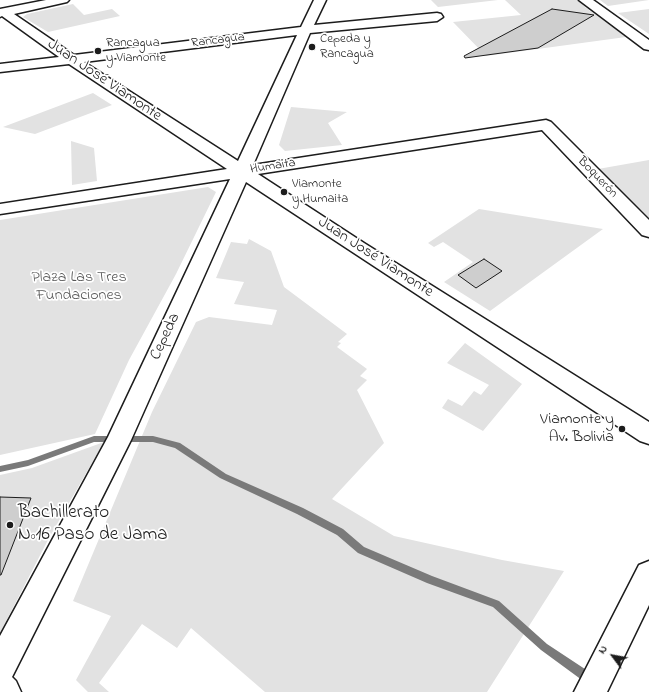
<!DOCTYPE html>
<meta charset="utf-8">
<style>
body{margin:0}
#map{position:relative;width:649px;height:692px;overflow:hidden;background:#fff;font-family:"Indie Flower",sans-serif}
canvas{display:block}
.north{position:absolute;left:593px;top:636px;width:40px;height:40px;-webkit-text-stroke:3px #fff;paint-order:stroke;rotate:302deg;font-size:11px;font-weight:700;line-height:16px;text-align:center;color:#1c1c1c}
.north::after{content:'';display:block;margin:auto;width:14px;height:18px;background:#1c1c1c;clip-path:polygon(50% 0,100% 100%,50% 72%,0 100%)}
</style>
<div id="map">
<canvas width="649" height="692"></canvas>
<div class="north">N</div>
</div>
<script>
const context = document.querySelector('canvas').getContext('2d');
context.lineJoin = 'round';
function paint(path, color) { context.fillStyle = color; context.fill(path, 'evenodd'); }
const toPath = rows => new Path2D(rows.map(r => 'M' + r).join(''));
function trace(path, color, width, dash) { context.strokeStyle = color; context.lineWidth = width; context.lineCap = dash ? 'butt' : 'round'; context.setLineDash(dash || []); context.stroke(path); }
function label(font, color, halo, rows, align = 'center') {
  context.font = font + ' "Indie Flower",sans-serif'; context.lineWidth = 3.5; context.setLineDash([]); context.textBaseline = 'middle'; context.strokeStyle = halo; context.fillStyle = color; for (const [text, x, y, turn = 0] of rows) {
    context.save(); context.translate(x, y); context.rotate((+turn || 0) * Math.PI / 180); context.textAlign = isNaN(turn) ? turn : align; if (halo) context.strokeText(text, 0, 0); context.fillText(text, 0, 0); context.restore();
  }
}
const green = toPath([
 [431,0,498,0,438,7],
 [505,0,579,0,585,7,626,37,486,56,453,22,521,15],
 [600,0,649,0,608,6],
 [73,4,84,15,112,9,120,16,48,32,23,17,27,14],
 [649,9,649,34,618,13],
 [93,93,112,105,35,134,3,127],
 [291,107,347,112,328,123,342,145,285,151,279,145],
 [71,141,94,148,97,181,72,185],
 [649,160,649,219,598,169],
 [208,187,216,192,176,274,129,360,95,434,0,455,0,220],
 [479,209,603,229,490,311,444,282,473,262,443,242,434,247,428,243],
 [249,239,271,251,284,287,347,334,338,342,341,343,337,347,367,369,360,376,367,380,357,390,384,443,332,499,394,536,502,560,564,571,487,692,265,692,191,628,177,648,142,624,99,683,109,692,88,692,76,680,111,616,73,601,152,412,196,322,209,317,272,325,277,310,234,304,244,282,216,278,231,242,247,244],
 [465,343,522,384,483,431,442,408,448,399,462,406,474,391,481,395,489,385,447,363],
 [104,442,49,538,0,633,0,475,32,468]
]);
const stream = toPath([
 [94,436,153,436,180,443,226,474,303,508,343,529,364,547,432,576,499,601,547,644,594,675,595,679,594,683,590,684,586,683,541,650,493,607,427,583,358,553,337,535,297,514,220,478,175,448,153,442,94,442,28,466,0,472,0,466,28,460,94,436]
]);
const building = toPath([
 [552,9,594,15,538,48,465,58,464,56,552,9],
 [484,259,502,271,476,288,458,275,484,259],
 [0,497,31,498,1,575,0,575,0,497]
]);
const minor = toPath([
 [46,0,69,0,67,2,14,14,74,55,301,27,314,0,326,0,314,25,437,13,441,14,443,17,437,21,310,33,253,165,546,120,551,122,649,220,649,237,642,235,542,130,258,174,364,243,649,422,649,444,640,441,246,182,131,440,12,677,16,681,21,692,0,692,0,636,108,437,230,179,0,214,0,204,227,169,69,64,0,72,0,64,59,57,2,16,0,17,0,9,46,0],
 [297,35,238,161,84,62,297,35],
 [579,0,593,0,649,40,649,50,644,49,579,0],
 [649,561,649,605,607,692,574,692,639,565,649,561]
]);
const markers = [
 [312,47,4,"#1c1c1c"],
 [98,51,4,"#1c1c1c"],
 [284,192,4,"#1c1c1c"],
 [622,429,4,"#1c1c1c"],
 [10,525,4,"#1c1c1c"]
];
const farPoinames = [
 ["Cepeda y",320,40],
 ["Rancagua",320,55],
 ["Rancagua",106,44],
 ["y Viamonte",106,59],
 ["Viamonte",292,185],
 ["y Humaita",292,200]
];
const farStreetnames = [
 ["Rancagua",218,41,-7],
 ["Humaita",273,167,-9],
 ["Boquerón",597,178,46]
];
const streetNames = [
 ["Juan José Viamonte",104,81,34],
 ["Juan José Viamonte",375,258,33],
 ["Cepeda",166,337,-65]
];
const parkNames = [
 ["Plaza Las Tres",79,278],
 ["Fundaciones",79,296]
];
const poiNames = [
 ["Viamonte y",614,420],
 ["Av. Bolivia",614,438]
];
const nearPoinames = [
 ["Bachillerato",18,514],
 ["Nº16 Paso de Jama",18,536]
];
paint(green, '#e2e2e2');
paint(stream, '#7a7a7a');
paint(building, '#cecece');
trace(building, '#1c1c1c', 1);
trace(minor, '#1c1c1c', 3);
paint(minor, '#fff');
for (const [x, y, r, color] of markers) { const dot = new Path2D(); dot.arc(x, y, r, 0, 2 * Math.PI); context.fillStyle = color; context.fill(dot); trace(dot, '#fff', 1.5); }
label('13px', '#1c1c1c', '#fff', farPoinames, 'left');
label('13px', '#1c1c1c', '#fff', farStreetnames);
label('16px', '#1c1c1c', '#fff', streetNames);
label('16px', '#575757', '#fff', parkNames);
label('16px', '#1c1c1c', '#fff', poiNames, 'right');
label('19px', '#1c1c1c', '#fff', nearPoinames, 'left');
</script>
